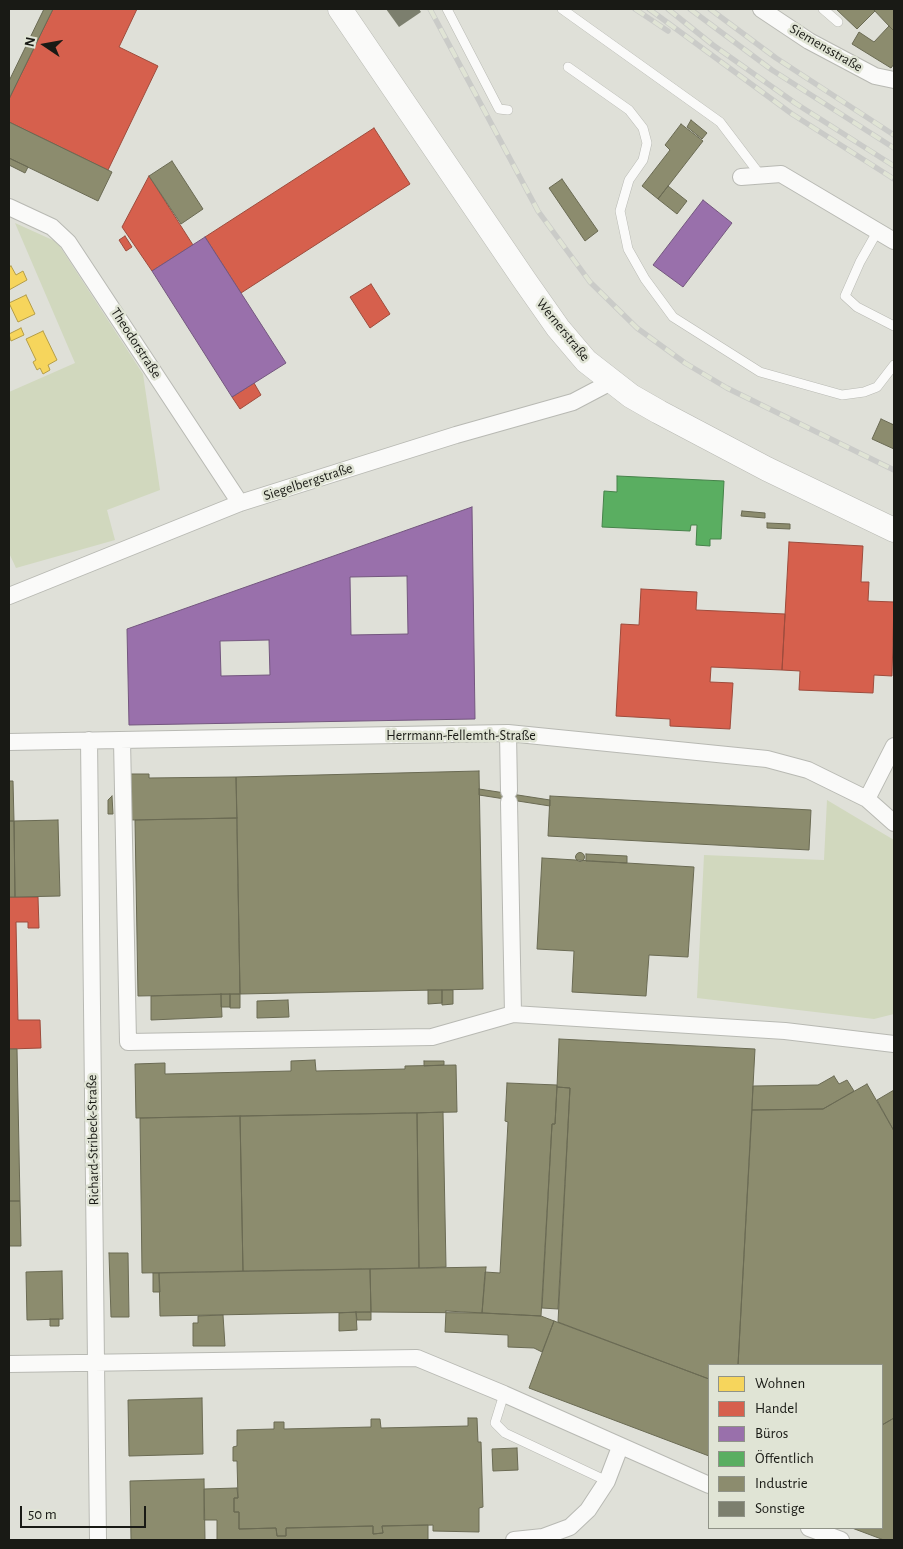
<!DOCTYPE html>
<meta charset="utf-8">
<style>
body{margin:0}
#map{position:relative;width:903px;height:1549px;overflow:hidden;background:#dfe0d8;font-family:"Alegreya Sans",sans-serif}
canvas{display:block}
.frame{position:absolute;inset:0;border:10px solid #191a15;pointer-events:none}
.legend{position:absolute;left:708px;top:1364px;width:175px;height:165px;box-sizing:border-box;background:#e0e4d5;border:1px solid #909388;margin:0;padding:6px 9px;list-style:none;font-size:15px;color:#191a15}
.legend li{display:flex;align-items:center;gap:10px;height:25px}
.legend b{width:25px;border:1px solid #909388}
.north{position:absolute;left:20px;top:20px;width:50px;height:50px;-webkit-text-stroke:4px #e0e4d5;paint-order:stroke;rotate:282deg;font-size:14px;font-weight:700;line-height:20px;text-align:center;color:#191a15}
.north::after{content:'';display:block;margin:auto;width:18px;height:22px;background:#191a15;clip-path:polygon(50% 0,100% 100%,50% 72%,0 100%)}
.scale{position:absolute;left:20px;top:1506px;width:126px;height:22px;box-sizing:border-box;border:2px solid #191a15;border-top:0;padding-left:6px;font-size:15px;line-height:18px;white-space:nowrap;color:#191a15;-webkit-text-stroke:4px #e0e4d5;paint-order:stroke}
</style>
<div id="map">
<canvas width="903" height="1549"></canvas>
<div class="frame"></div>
<ul class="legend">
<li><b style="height:14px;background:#f6d55c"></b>Wohnen</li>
<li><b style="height:14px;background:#d6604d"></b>Handel</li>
<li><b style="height:14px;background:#9970ab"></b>Büros</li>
<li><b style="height:14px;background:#5aae61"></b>Öffentlich</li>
<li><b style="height:14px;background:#8c8c6e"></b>Industrie</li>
<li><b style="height:14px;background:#7c7f6e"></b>Sonstige</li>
</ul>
<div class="north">N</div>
<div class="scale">50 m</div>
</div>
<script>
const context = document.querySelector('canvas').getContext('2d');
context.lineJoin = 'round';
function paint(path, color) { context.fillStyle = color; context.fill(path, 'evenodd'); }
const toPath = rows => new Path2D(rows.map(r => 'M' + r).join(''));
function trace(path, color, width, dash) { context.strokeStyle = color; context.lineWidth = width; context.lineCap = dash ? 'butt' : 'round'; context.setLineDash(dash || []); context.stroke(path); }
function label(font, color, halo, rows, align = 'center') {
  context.font = font + ' "Alegreya Sans",sans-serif'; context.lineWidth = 5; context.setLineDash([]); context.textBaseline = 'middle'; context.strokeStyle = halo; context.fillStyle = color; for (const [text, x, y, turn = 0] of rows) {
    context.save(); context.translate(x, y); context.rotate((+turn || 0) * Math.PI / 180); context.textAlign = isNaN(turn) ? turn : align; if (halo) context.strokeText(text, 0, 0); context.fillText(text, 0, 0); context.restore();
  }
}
const green = toPath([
 [15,223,57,242,143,374,160,490,107,510,115,540,16,568,9,553,9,392,75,363],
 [827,800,894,840,894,1014,874,1019,697,998,704,855,824,860]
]);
const homes = toPath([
 [11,266,16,275,23,271,27,280,9,290,9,267,11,266],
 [26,295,35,314,18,322,9,303,26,295],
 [21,328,24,335,11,341,9,334,21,328],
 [43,331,57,360,48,365,50,370,43,374,40,368,37,370,33,362,36,360,26,339,43,331]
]);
const shops = toPath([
 [53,9,137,9,119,47,158,66,108,170,9,122,9,99,53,9],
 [374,128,410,184,241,293,205,237,374,128],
 [149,176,193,245,152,271,122,227,149,176],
 [125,236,132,247,126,251,119,240,125,236],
 [371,284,390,314,370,328,350,297,371,284],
 [254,383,261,395,240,409,232,397,254,383],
 [789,542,863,546,861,582,869,582,868,601,894,602,892,676,874,675,873,693,799,690,800,671,782,670,789,542],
 [641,589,697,592,696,610,785,614,782,670,711,667,710,682,733,683,730,729,670,726,670,719,616,716,621,624,639,625,641,589],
 [9,897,38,897,39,928,28,928,28,922,16,922,18,1020,40,1020,41,1048,9,1049,9,897]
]);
const offices = toPath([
 [703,200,732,223,683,287,653,265,703,200],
 [205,237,286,363,232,397,152,271,205,237],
 [472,507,475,719,129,725,127,629,472,507],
 [407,576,408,634,351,635,350,577,407,576],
 [269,640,270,675,221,676,220,641,269,640]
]);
const public = toPath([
 [617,476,724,481,721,539,710,539,710,546,696,545,697,525,691,525,690,531,602,527,604,491,617,492,617,476]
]);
const industry = toPath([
 [44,9,53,9,9,99,9,81,44,9],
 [836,9,873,9,875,11,857,29,836,9],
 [873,9,894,9,894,31,889,26,873,9],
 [889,26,894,31,894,64,891,68,852,44,859,32,874,42,889,26],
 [691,120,707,133,702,139,687,127,691,120],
 [9,122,112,172,98,201,9,158,9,122],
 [681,124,703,141,658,199,642,186,670,150,665,145,681,124],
 [9,158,28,167,25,173,9,165,9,158],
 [172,161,203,209,181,224,149,176,172,161],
 [562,179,598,231,585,241,549,188,562,179],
 [668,186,687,201,677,214,658,199,668,186],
 [881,419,894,425,894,449,872,439,881,419],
 [742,511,765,513,765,518,741,516,742,511],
 [767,523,790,524,790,529,767,528,767,523],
 [479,771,483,989,240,994,236,777,479,771],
 [129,774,149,774,149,778,236,777,237,818,129,820,129,774],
 [9,781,13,781,14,821,9,821,9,781],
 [479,789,550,800,550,806,479,795,479,789],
 [112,796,113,814,108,814,108,800,112,796],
 [550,796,811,810,809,850,548,836,550,796],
 [237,818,240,994,138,996,135,820,237,818],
 [58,820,60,896,15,897,14,821,58,820],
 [9,821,14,821,15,897,9,897,9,821],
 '575.5 857a4.5 4.5 0 1 1 9 0a4.5 4.5 0 1 1-9 0Z',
 [586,854,627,856,627,863,586,861,586,854],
 [542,858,694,867,688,957,649,955,646,996,572,992,574,951,537,949,542,858],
 [428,990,442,990,442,1003,428,1004,428,990],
 [442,990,453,990,453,1004,442,1005,442,990],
 [221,994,222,1017,151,1020,151,996,221,994],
 [221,994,230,994,230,1007,221,1007,221,994],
 [230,994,240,994,240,1008,230,1008,230,994],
 [288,1000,289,1017,257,1018,257,1001,288,1000],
 [559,1039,755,1049,738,1365,709,1365,709,1379,558,1322,570,1088,557,1087,559,1039],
 [9,1049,17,1049,20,1201,9,1201,9,1049],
 [315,1060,316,1071,405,1069,405,1066,456,1065,457,1112,136,1118,135,1064,165,1063,165,1074,291,1071,291,1061,315,1060],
 [424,1061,444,1061,444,1065,424,1066,424,1061],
 [834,1076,839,1084,847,1080,854,1091,823,1109,752,1110,753,1086,818,1085,834,1076],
 [507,1083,557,1085,555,1124,552,1124,541,1316,482,1313,485,1272,500,1273,508,1122,505,1121,507,1083],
 [867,1084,894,1131,894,1418,882,1425,882,1365,738,1365,752,1110,823,1109,867,1084],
 [557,1087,570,1088,558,1309,542,1308,552,1124,555,1124,557,1087],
 [894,1090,894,1131,877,1100,894,1090],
 [443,1112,446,1267,419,1268,417,1113,443,1112],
 [417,1113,419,1268,243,1271,240,1116,417,1113],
 [240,1116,243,1271,142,1273,140,1118,240,1116],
 [9,1201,20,1201,21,1246,9,1246,9,1201],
 [109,1253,128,1253,129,1317,111,1317,109,1253],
 [486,1267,482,1313,371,1312,370,1269,486,1267],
 [370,1269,371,1312,160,1316,159,1273,370,1269],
 [62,1271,63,1319,27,1320,26,1272,62,1271],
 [153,1273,159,1273,160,1292,153,1292,153,1273],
 [446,1311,541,1316,554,1321,542,1352,534,1348,508,1347,508,1335,445,1332,446,1311],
 [356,1312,357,1330,339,1331,339,1313,356,1312],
 [356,1312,371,1312,371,1320,357,1320,356,1312],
 [223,1315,225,1346,193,1346,193,1323,198,1323,198,1316,223,1315],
 [50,1319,59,1319,59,1326,50,1326,50,1319],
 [554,1321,709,1379,709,1456,529,1388,554,1321],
 [202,1398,203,1454,129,1456,128,1400,202,1398],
 [468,1418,477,1418,478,1442,481,1442,483,1507,479,1508,479,1532,433,1531,433,1525,382,1526,383,1533,373,1534,373,1526,286,1528,286,1536,277,1536,276,1528,239,1529,239,1512,234,1512,234,1498,238,1498,237,1461,233,1461,233,1447,237,1446,237,1430,274,1429,274,1422,284,1422,284,1429,371,1427,371,1419,380,1419,381,1428,468,1426,468,1418],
 [894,1418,894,1540,884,1540,852,1528,882,1528,882,1425,894,1418],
 [517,1448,518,1470,493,1471,492,1449,517,1448],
 [204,1479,205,1540,131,1540,130,1481,204,1479],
 [237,1488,238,1498,234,1498,234,1512,239,1512,239,1529,276,1528,277,1536,286,1536,286,1528,373,1526,373,1534,383,1533,382,1526,428,1525,428,1540,217,1540,217,1520,204,1520,204,1489,237,1488]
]);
const building = toPath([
 [386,9,419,9,421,12,399,27]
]);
const service = toPath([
 [447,9,499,109,508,110],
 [562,9,720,122,761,176],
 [823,9,838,22],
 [568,67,629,110,643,128,647,143,643,160,629,180,620,211,628,249,645,279,673,317,760,372,842,395,864,392,877,387,894,365],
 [877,232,860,262,845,296,857,307,894,326],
 [504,1394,495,1423,505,1433,607,1481]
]);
const minor = toPath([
 [761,9,809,41,875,76,894,80],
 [741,177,781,174,894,241],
 [9,207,52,227,68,242,240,503],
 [9,596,240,503,456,435,573,402,611,382],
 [508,733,509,791],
 [89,740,98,1540],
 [122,740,128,1042,432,1037,513,1014],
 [9,742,508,733,767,759,808,770,867,799,894,823],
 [867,799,894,746],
 [509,802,513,1014,785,1031,894,1044],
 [9,1364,417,1358,504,1394,709,1485],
 [809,1528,841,1540],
 [514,1540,543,1537,570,1527,588,1510,607,1481,620,1447]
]);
const secondary = toPath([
 [340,9,525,281,558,328,586,361,631,396,659,412,767,469,894,530]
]);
const rail = toPath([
 [430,9,538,211,590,282,637,328,685,363,727,388,894,470],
 [635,9,668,31],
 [649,9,792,114,894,179],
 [668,9,713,45,795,103,894,166],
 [690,9,772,70,894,148],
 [710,9,776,58,894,135]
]);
const streetNames = [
 ["Siemensstraße",826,48,30],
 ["Wernerstraße",563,330,51],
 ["Theodorstraße",136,343,57],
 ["Siegelbergstraße",308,482,-18],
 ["Herrmann-Fellemth-Straße",461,736],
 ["Richard-Stribeck-Straße",93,1140,-91]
];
paint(green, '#d1d8be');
paint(homes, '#f6d55c');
trace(homes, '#b49d47', 1);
paint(shops, '#d6604d');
trace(shops, '#9d4b3c', 1);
paint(offices, '#9970ab');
trace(offices, '#73567e', 1);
paint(public, '#5aae61');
trace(public, '#46824a', 1);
paint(industry, '#8c8c6e');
trace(industry, '#6a6a53', 1);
paint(building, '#7c7f6e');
trace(service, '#b8b9b3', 10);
trace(minor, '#b8b9b3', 18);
trace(secondary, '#b8b9b3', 25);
trace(service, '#fafaf9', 9);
trace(minor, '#fafaf9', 16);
trace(secondary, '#fafaf9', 24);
trace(rail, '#cacbc8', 5.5);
trace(rail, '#e0e4d5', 4, [11]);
label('14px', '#191a15', '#e0e4d5', streetNames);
</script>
